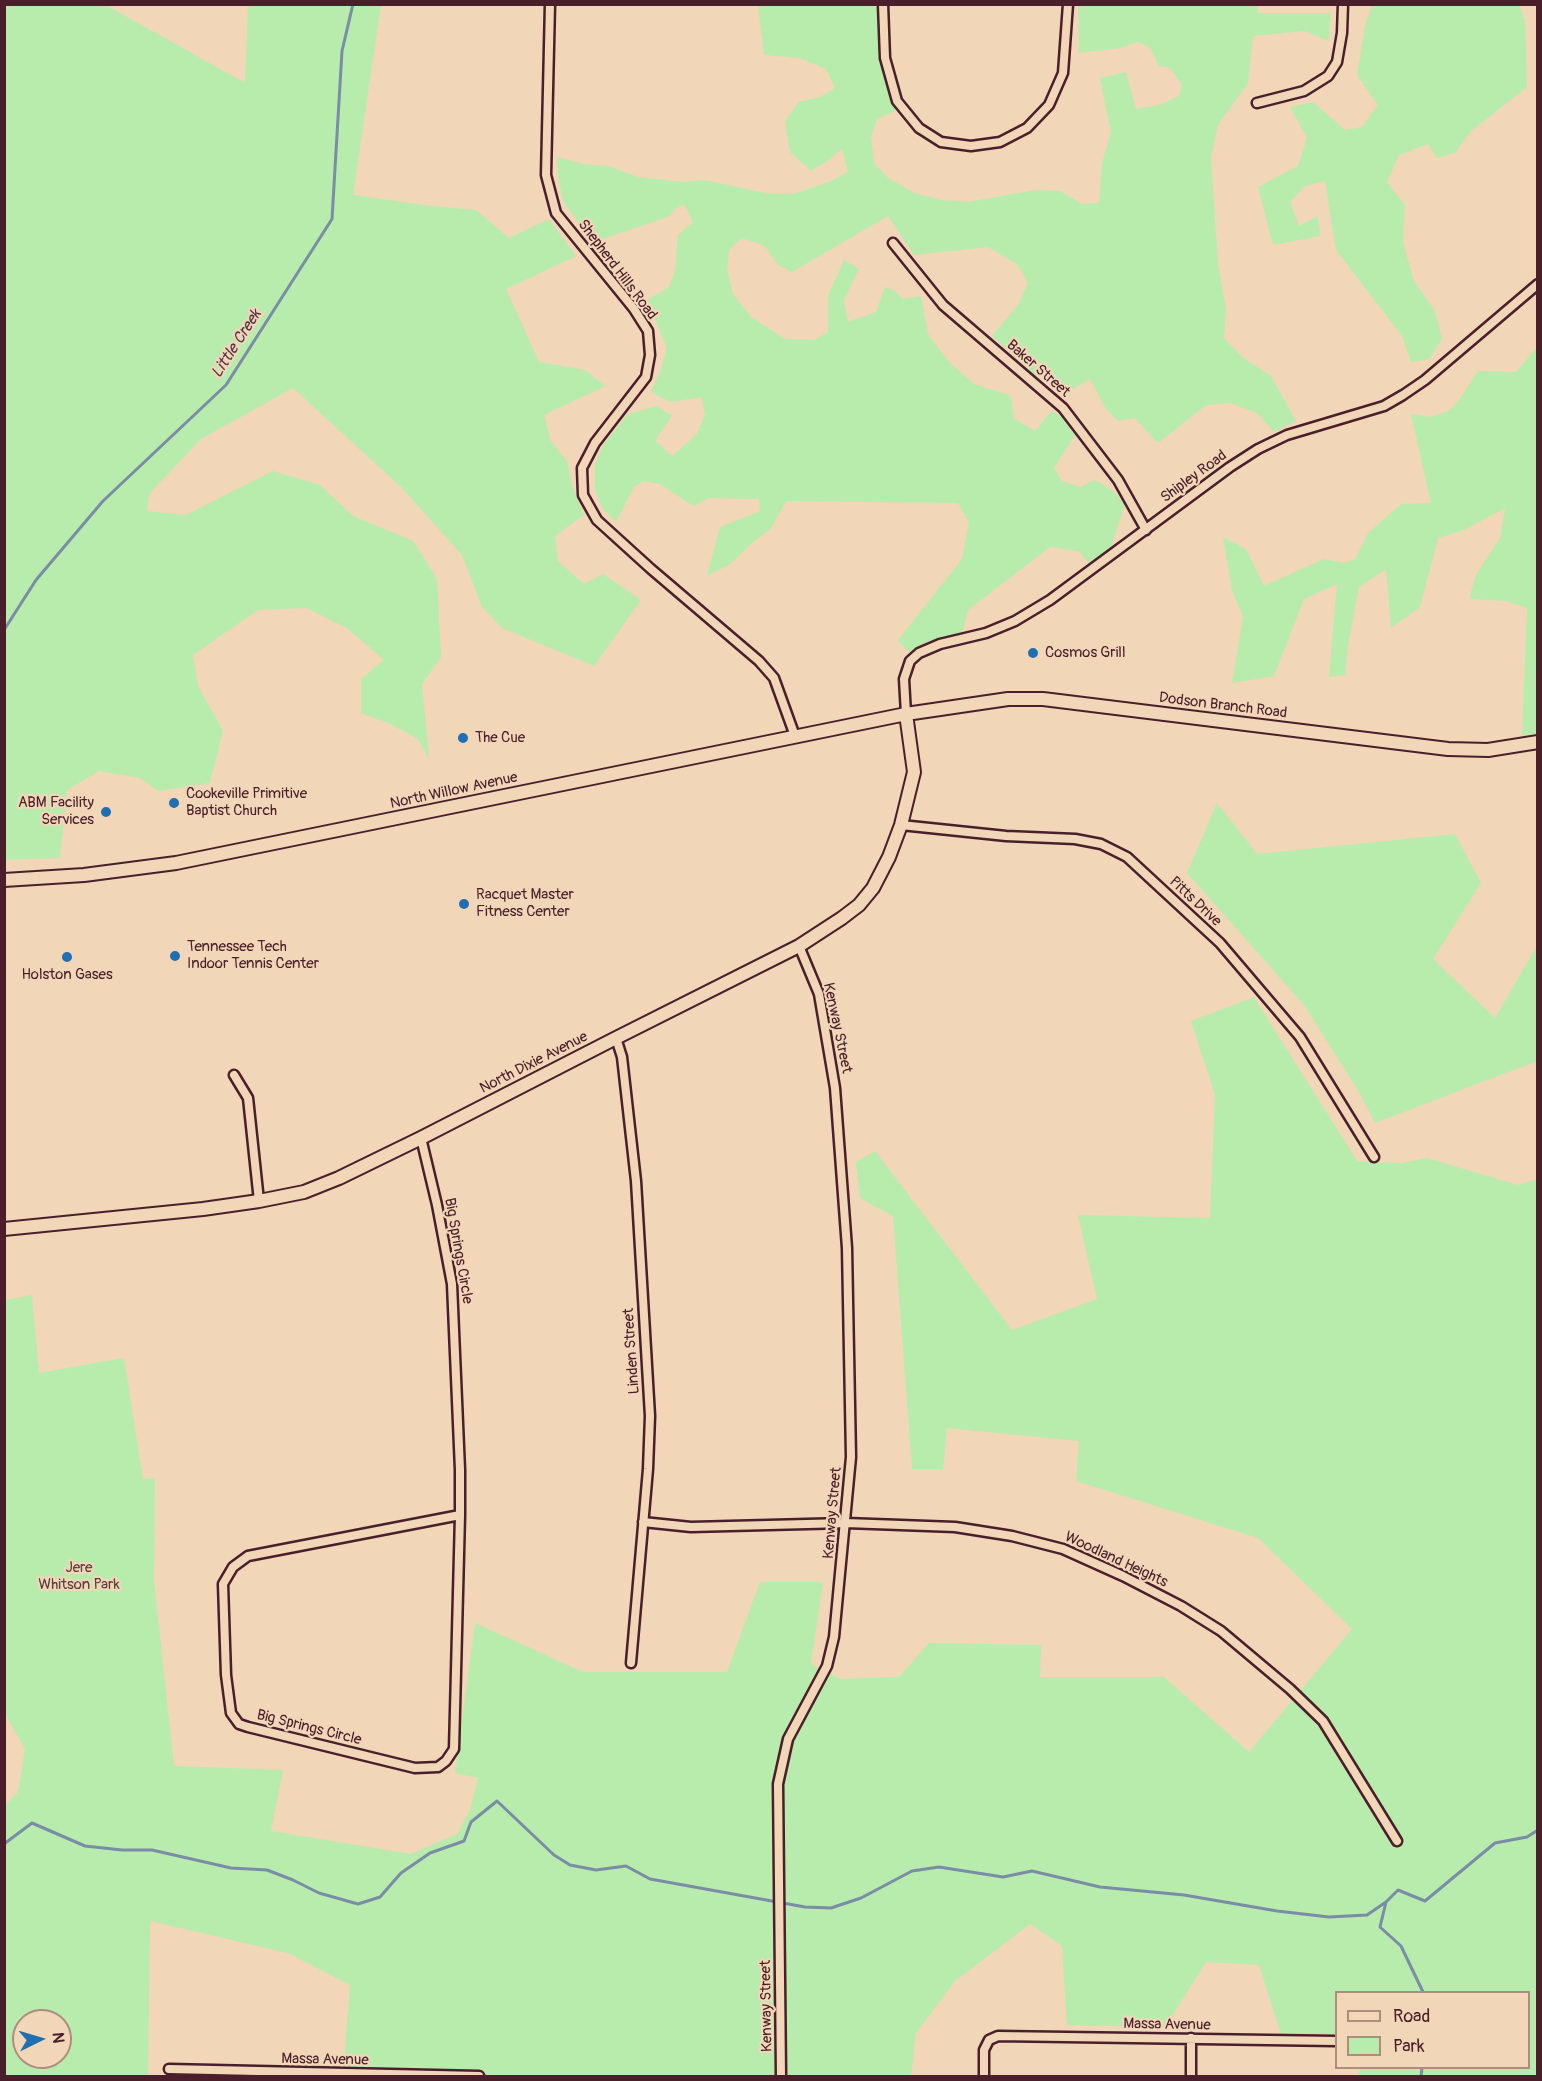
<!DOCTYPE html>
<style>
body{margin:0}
#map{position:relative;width:1542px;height:2081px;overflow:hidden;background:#f1d6b8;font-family:Pangolin,sans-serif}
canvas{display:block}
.frame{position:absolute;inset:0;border:6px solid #4a1f2b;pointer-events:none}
.legend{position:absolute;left:1335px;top:1991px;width:195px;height:78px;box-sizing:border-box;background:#f1d6b8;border:2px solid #ae8d80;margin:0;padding:8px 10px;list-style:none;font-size:18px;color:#4a1f2b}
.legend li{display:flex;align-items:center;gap:12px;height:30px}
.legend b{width:30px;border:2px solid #ae8d80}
.north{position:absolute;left:12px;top:2009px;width:60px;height:60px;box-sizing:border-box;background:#f1d6b8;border:2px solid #ae8d80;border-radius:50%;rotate:85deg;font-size:16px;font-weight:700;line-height:24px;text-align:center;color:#4a1f2b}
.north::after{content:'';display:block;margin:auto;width:21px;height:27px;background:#1f6fb2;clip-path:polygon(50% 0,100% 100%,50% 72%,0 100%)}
</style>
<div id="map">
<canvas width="1542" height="2081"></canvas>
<div class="frame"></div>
<ul class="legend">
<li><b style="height:8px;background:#f1d6b8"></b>Road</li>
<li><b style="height:16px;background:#b7ecad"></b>Park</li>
</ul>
<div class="north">N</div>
</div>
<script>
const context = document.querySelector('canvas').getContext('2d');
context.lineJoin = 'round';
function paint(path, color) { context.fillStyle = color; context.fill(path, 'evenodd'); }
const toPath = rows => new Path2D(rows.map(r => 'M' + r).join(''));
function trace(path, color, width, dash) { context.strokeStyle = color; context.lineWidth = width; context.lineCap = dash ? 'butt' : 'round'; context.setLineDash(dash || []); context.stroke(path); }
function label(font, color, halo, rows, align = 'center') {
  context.font = font + ' Pangolin,sans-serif'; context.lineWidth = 4.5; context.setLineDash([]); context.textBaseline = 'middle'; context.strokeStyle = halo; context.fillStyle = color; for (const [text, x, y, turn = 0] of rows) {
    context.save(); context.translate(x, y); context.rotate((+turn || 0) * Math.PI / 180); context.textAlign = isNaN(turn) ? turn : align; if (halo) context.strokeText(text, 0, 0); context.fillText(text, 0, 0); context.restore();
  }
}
const green = toPath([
 [5,4,106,5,245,83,248,5,381,5,353,195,431,206,476,210,509,238,549,219,576,256,506,289,539,362,585,370,605,386,544,415,550,440,567,461,573,488,584,515,555,536,558,561,584,584,603,574,641,600,594,666,502,628,482,607,462,555,402,488,293,388,201,439,149,494,147,511,186,515,273,471,320,485,353,516,413,541,437,579,441,657,422,684,429,759,418,739,391,724,361,713,361,679,384,660,348,629,307,608,258,610,193,655,198,686,223,731,210,783,158,791,140,778,99,771,67,790,60,858,5,860],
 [1258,4,1258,13,1331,13,1329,41,1305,31,1253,36,1248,83,1218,125,1211,157,1218,264,1226,309,1224,338,1242,357,1271,376,1296,421,1274,432,1257,413,1230,403,1206,405,1158,443,1135,418,1118,421,1106,409,1090,379,1070,391,1047,377,1036,376,992,336,1018,305,1028,283,1018,265,988,247,914,255,888,216,792,272,778,265,765,246,742,238,729,250,727,270,733,294,751,317,785,339,814,340,828,332,828,296,844,260,859,269,844,300,848,322,876,312,885,287,895,291,903,299,921,296,928,334,948,361,974,384,1011,396,1014,419,1035,431,1051,411,1061,416,1075,435,1054,468,1062,481,1080,487,1095,480,1116,493,1125,504,1111,547,1089,563,1079,551,1050,547,968,610,962,633,929,641,908,652,898,640,962,559,969,523,958,503,786,501,771,528,751,544,730,564,707,576,720,527,760,511,759,499,709,498,693,506,660,484,643,481,634,487,616,522,603,509,595,490,595,464,604,444,628,414,657,406,672,416,655,440,672,456,697,434,705,415,702,397,671,402,651,392,661,369,667,348,647,300,669,287,675,270,678,235,693,222,684,204,675,209,670,216,597,241,578,222,563,201,558,177,557,157,583,164,608,166,638,177,682,182,704,180,765,193,793,194,829,182,848,172,842,149,829,160,811,171,790,152,785,121,799,102,820,97,835,88,826,69,799,58,764,55,758,5,879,5,882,59,897,110,877,119,871,137,874,163,887,177,914,193,941,200,968,202,1036,190,1060,191,1082,204,1099,203,1102,163,1111,133,1100,78,1126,72,1136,109,1160,105,1179,96,1182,85,1170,68,1159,66,1150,47,1137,42,1120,48,1079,53,1078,5],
 [1372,5,1519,5,1525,20,1527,87,1471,131,1455,153,1437,158,1428,144,1399,155,1387,182,1405,205,1403,242,1414,281,1435,311,1442,339,1429,359,1411,362,1402,336,1336,250,1325,181,1305,186,1290,202,1299,226,1318,216,1320,236,1273,245,1258,187,1298,166,1307,138,1290,107,1313,102,1345,130,1362,127,1378,105,1357,75,1365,26],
 [1537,347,1537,734,1522,735,1527,608,1506,601,1469,599,1476,575,1500,538,1505,508,1464,530,1438,538,1420,607,1391,628,1386,569,1359,587,1348,645,1345,675,1329,677,1337,584,1304,599,1274,676,1232,683,1243,617,1232,590,1223,537,1246,549,1264,586,1324,559,1344,563,1355,559,1368,533,1401,504,1431,503,1411,414,1431,417,1450,410,1460,399,1478,371,1516,372],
 [1217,803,1257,854,1455,834,1481,883,1433,959,1495,1018,1537,946,1537,1061,1375,1123,1359,1092,1304,1005,1187,873],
 [1254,997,1357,1161,1402,1163,1427,1158,1518,1185,1537,1179,1537,2076,1357,2076,1361,2068,1528,2068,1528,1992,1336,1992,1336,2034,1281,2034,1259,1965,1206,1962,1165,2027,1067,2025,1062,1946,1030,1924,955,1981,916,2033,911,2076,343,2076,350,1985,288,1953,150,1921,148,2076,5,2076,5,1805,18,1792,25,1749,4,1712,5,1300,32,1295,39,1373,124,1358,143,1479,155,1478,154,1580,174,1766,283,1770,271,1831,411,1854,457,1834,470,1810,478,1778,455,1773,475,1623,583,1672,727,1672,760,1582,823,1582,811,1664,840,1679,899,1677,929,1643,1041,1645,1040,1677,1164,1677,1249,1752,1352,1629,1258,1538,1076,1481,1079,1441,947,1428,943,1469,912,1469,893,1216,860,1198,856,1162,875,1151,1012,1330,1097,1299,1078,1215,1210,1218,1215,1095,1191,1021],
 [24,2021,60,2021,60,2057,24,2057]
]);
const stream = toPath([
 [4,630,36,580,103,501,226,385,332,219,342,51,353,4],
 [4,1844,32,1823,85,1846,122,1850,152,1850,231,1868,267,1870,293,1880,319,1893,358,1904,380,1897,401,1873,430,1853,464,1841,471,1822,497,1801,554,1855,570,1865,596,1870,626,1866,650,1879,805,1907,831,1908,861,1898,912,1871,939,1867,1003,1877,1032,1871,1100,1887,1184,1895,1277,1911,1329,1917,1367,1915,1386,1902],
 [1423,1992,1401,1946,1380,1927,1386,1902,1398,1890,1425,1901,1495,1843,1527,1837,1538,1830],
 [1421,2076,1422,2068]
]);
const street = toPath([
 [550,4,546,175,556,213,634,309,648,331,650,355,646,377,595,443,582,468,583,495,597,520,651,569,759,661,774,678,795,736],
 [883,4,885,58,897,101,919,128,941,142,971,146,1000,142,1027,128,1049,105,1063,73,1068,4],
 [1257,103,1304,91,1328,76,1337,62,1342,33,1343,4],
 [893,243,943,305,1063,408,1118,480,1146,530],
 [906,714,904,679,910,661,919,653,940,644,986,633,1015,621,1050,600,1230,467,1258,449,1287,435,1384,406,1403,395,1425,380,1538,284],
 [901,825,1006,836,1075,839,1101,844,1127,857,1220,943,1300,1037,1374,1157],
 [616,1038,622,1057,636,1181,650,1416,648,1469,631,1663],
 [234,1075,248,1098,259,1201],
 [421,1138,437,1205,452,1284,460,1470,460,1515],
 [460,1515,454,1749,446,1761,438,1767,415,1768,248,1727,239,1724,231,1713,226,1675,223,1584,233,1567,248,1556,460,1515],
 [643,1522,691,1527,846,1523,955,1527,1012,1536,1063,1549,1123,1576,1181,1606,1221,1631,1290,1689,1323,1721,1397,1841],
 [1191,2038,1191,2076],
 [169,2069,479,2076],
 [781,2076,778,1784,788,1739,827,1666,834,1637,851,1457,847,1248,835,1088,819,994,799,946],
 [984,2076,984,2050,989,2040,998,2036,1336,2041]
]);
const secondary = toPath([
 [4,880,84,875,176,863,906,714,1008,699,1043,699,1448,749,1488,750,1538,742],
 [4,1229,203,1209,259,1201,304,1192,339,1178,421,1138,616,1038,799,946,842,918,859,905,873,888,889,857,901,825,914,772,906,714]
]);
const markers = [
 [1033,653,6,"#1f6fb2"],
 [463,738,6,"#1f6fb2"],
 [174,803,6,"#1f6fb2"],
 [106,812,6,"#1f6fb2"],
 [464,904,6,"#1f6fb2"],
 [175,956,6,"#1f6fb2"],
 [67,957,6,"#1f6fb2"]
];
const streetNames = [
 ["Shepherd Hills Road",617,270,53],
 ["Baker Street",1038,369,41],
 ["Shipley Road",1194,477,-36],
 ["Dodson Branch Road",1223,706,7],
 ["North Willow Avenue",454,791,-12],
 ["Pitts Drive",1195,902,43],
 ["Kenway Street",837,1028,78],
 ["North Dixie Avenue",534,1063,-27],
 ["Big Springs Circle",458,1251,80],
 ["Linden Street",632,1351,-94],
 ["Kenway Street",833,1513,-85],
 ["Woodland Heights",1116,1560,25],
 ["Big Springs Circle",309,1728,14],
 ["Kenway Street",767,2006,-91],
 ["Massa Avenue",1167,2025,1],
 ["Massa Avenue",325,2060,1]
];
const poiNames = [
 ["Cosmos Grill",1045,653],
 ["The Cue",475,738],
 ["Cookeville Primitive",186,794],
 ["Baptist Church",186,811],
 ["ABM Facility",94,803,"right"],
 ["Services",94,820,"right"],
 ["Racquet Master",476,895],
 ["Fitness Center",476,912],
 ["Tennessee Tech",187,947],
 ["Indoor Tennis Center",187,964],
 ["Holston Gases",67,975,"center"]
];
const parkNames = [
 ["Jere",79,1568],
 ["Whitson Park",79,1585]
];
const waterNames = [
 ["Little Creek",237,344,-57]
];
paint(green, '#b7ecad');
trace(stream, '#7b8ca7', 3);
trace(street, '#4a1f2b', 13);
trace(secondary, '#4a1f2b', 16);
trace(street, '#f1d6b8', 8);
trace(secondary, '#f1d6b8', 12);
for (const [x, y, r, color] of markers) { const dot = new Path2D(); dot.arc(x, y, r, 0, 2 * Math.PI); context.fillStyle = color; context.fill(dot); trace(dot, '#f1d6b8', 2); }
label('15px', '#4a1f2b', '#f1d6b8', streetNames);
label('15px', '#4a1f2b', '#f1d6b8', poiNames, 'left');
label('15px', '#5a3e3e', '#f1d6b8', parkNames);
label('italic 16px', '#563a4a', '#f1d6b8', waterNames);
</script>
